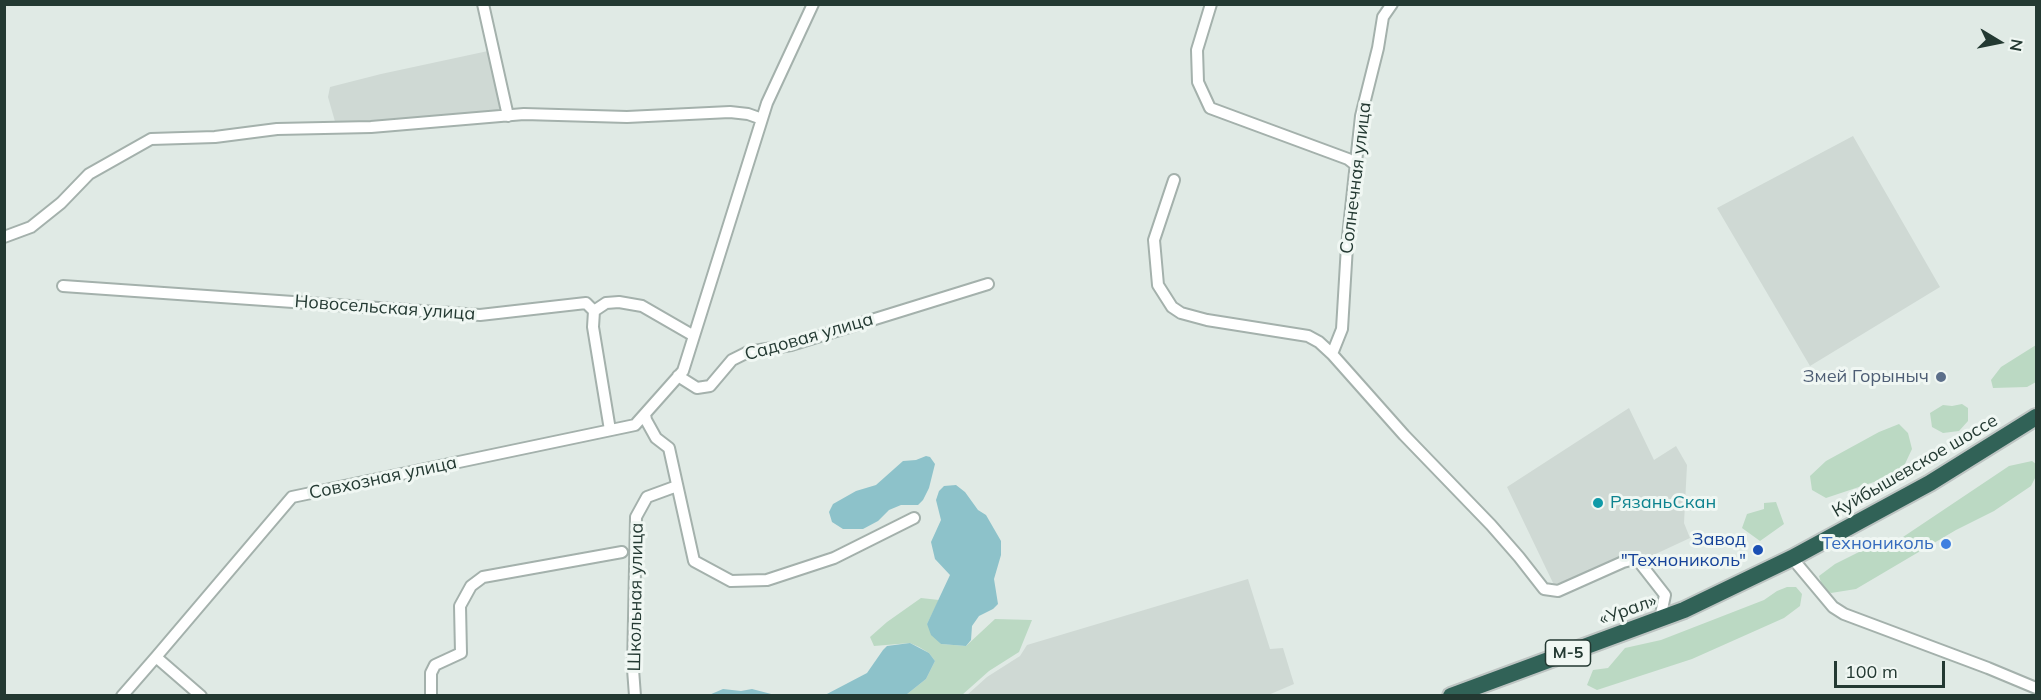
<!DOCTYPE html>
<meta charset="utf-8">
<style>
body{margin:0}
#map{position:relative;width:2041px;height:700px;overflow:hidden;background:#e0eae5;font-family:Mulish,sans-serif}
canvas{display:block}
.frame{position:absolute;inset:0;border:6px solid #233932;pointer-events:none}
.north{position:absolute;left:1969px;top:12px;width:60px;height:60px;-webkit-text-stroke:4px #f0f7f3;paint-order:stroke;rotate:100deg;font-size:16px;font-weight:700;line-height:24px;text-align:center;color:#233932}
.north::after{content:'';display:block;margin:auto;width:21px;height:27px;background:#233932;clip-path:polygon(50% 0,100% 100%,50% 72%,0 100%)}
.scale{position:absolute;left:1834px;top:661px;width:111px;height:27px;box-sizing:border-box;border:3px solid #233932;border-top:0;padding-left:8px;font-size:18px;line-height:21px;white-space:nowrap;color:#233932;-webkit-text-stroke:4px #f0f7f3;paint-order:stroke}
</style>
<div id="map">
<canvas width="2041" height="700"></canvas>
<div class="frame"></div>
<div class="north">N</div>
<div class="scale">100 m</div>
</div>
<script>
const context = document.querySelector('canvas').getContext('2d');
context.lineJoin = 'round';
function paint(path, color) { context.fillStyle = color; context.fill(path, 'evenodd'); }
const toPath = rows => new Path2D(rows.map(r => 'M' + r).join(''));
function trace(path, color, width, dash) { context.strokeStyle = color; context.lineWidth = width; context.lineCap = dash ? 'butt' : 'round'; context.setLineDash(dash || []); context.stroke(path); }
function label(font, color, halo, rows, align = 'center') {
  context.font = font + ' Mulish,sans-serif'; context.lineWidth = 6; context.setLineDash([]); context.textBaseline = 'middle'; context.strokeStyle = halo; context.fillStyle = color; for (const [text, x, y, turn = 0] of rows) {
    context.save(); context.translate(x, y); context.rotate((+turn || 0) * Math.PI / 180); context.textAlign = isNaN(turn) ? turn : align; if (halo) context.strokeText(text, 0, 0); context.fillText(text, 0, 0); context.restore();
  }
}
const built = toPath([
 [488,51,502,113,336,125,328,97,330,87,381,74],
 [1853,136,1940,287,1810,366,1717,208],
 [1629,408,1654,460,1676,446,1687,465,1684,523,1690,538,1647,558,1636,553,1554,585,1507,487],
 [1248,579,1270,649,1283,648,1294,684,1266,696,967,695,987,677,1020,656,1027,645]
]);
const green = toPath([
 [2036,345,2036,382,2027,387,1993,388,1991,380,2001,367],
 [1962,404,1968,408,1968,421,1959,431,1943,433,1932,427,1930,413,1943,405,1952,406],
 [1899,424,1908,433,1912,449,1904,466,1880,480,1826,498,1812,490,1810,476,1826,461,1879,432],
 [2032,461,2036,464,2036,476,2031,486,1994,511,1956,530,1856,589,1831,593,1823,589,1819,576,1835,564,1875,544,1903,537,2009,466],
 [1776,502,1784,524,1760,541,1742,528,1747,514,1764,509,1764,503],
 [1787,587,1796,587,1802,594,1800,606,1784,618,1692,659,1597,690,1587,685,1593,670,1608,668,1625,648,1661,640,1764,600,1777,591],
 [921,598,939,600,927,624,941,644,966,646,995,619,1032,620,1019,652,989,671,962,695,906,695,926,679,935,661,929,653,919,647,910,643,874,646,870,637,887,622]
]);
const water = toPath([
 [926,456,930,457,935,464,929,488,923,500,918,505,901,505,889,510,878,521,863,529,843,529,832,522,829,512,833,504,856,491,876,485,903,461,916,460],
 [956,485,965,492,978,510,986,515,1001,541,1001,555,994,579,998,604,993,609,979,616,972,626,971,640,966,646,941,644,931,635,927,624,950,575,935,559,931,542,941,520,936,500,939,491,944,486],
 [910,643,929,653,935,661,926,679,906,695,825,695,867,673,883,650,887,646],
 [723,689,741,691,752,689,775,695,709,695]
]);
const minor = toPath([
 [483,4,508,116],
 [1211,4,1197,50,1198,82,1210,108,1348,159,1357,166],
 [1174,180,1154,240,1158,285,1172,307,1181,313,1207,320,1308,336,1319,342,1332,354,1404,435,1491,525,1519,557,1544,589,1558,591,1623,562,1631,560,1640,563,1665,595,1660,619],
 [4,237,31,227,61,203,89,174,151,139,215,137,277,129,371,127,524,114,627,117,730,112,748,114,762,119],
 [63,286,480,315,586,303,594,311],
 [594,311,593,327,610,430],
 [594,311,606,303,619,302,642,306,694,336],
 [1332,354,1342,329,1347,246,1361,116,1378,48,1383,17,1392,4],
 [678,376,697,388,710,386,732,360,748,352,791,345,988,284],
 [645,414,646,420,656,438,669,448,694,561,731,581,767,580,834,558,914,518],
 [1792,558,1833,607,1844,614,1988,668,2036,688],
 [156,657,201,696],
 [122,696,156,657,292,497,635,425,683,371,767,103,813,4],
 [431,696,431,673,435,665,461,653,460,606,471,586,483,577,622,552],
 [635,696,633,669,636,517,647,497,677,486]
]);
const highway = toPath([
 [1451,696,1684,610,1792,558,1930,483,2036,417]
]);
const markers = [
 [1941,377,6,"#5c6f8a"],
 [1598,503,6,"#0f9aa8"],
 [1946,544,6,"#3f7fe0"],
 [1758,550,6,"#1a4fb4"]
];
const shields = [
 [1568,653,45]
];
const shieldNames = [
 ["М-5",1568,653]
];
const streetNames = [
 ["Солнечная улица",1356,178,-83],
 ["Новосельская улица",385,308,4],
 ["Садовая улица",809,337,-16],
 ["Куйбышевское шоссе",1915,466,-30],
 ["Совхозная улица",383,478,-12],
 ["Школьная улица",636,597,-89],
 ["«Урал»",1628,610,-20]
];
const serviceNames = [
 ["Змей Горыныч",1929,377]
];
const cultureNames = [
 ["РязаньСкан",1610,503]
];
const transitNames = [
 ["Завод",1746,540],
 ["\"Технониколь\"",1746,561]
];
const shopNames = [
 ["Технониколь",1934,544]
];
paint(built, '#cfd9d4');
paint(green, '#bbd9c3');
paint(water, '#8dc2ca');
trace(minor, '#a4b1ac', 14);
trace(highway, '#bdc4c2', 20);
trace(minor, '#fff', 10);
trace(highway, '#316257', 16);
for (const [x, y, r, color] of markers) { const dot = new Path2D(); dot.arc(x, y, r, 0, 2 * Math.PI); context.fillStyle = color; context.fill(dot); trace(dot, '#f0f7f3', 2); }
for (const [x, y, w] of shields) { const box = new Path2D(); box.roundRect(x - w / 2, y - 13, w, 26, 4.5); context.fillStyle = '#f0f7f3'; context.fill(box); trace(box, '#233932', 1.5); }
label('bold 16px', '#233932', null, shieldNames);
label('18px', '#233932', '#f0f7f3', streetNames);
label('18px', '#4e5e75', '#f0f7f3', serviceNames, 'right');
label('18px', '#0d838f', '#f0f7f3', cultureNames, 'left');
label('18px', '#164399', '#f0f7f3', transitNames, 'right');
label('18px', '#366cbe', '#f0f7f3', shopNames, 'right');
</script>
